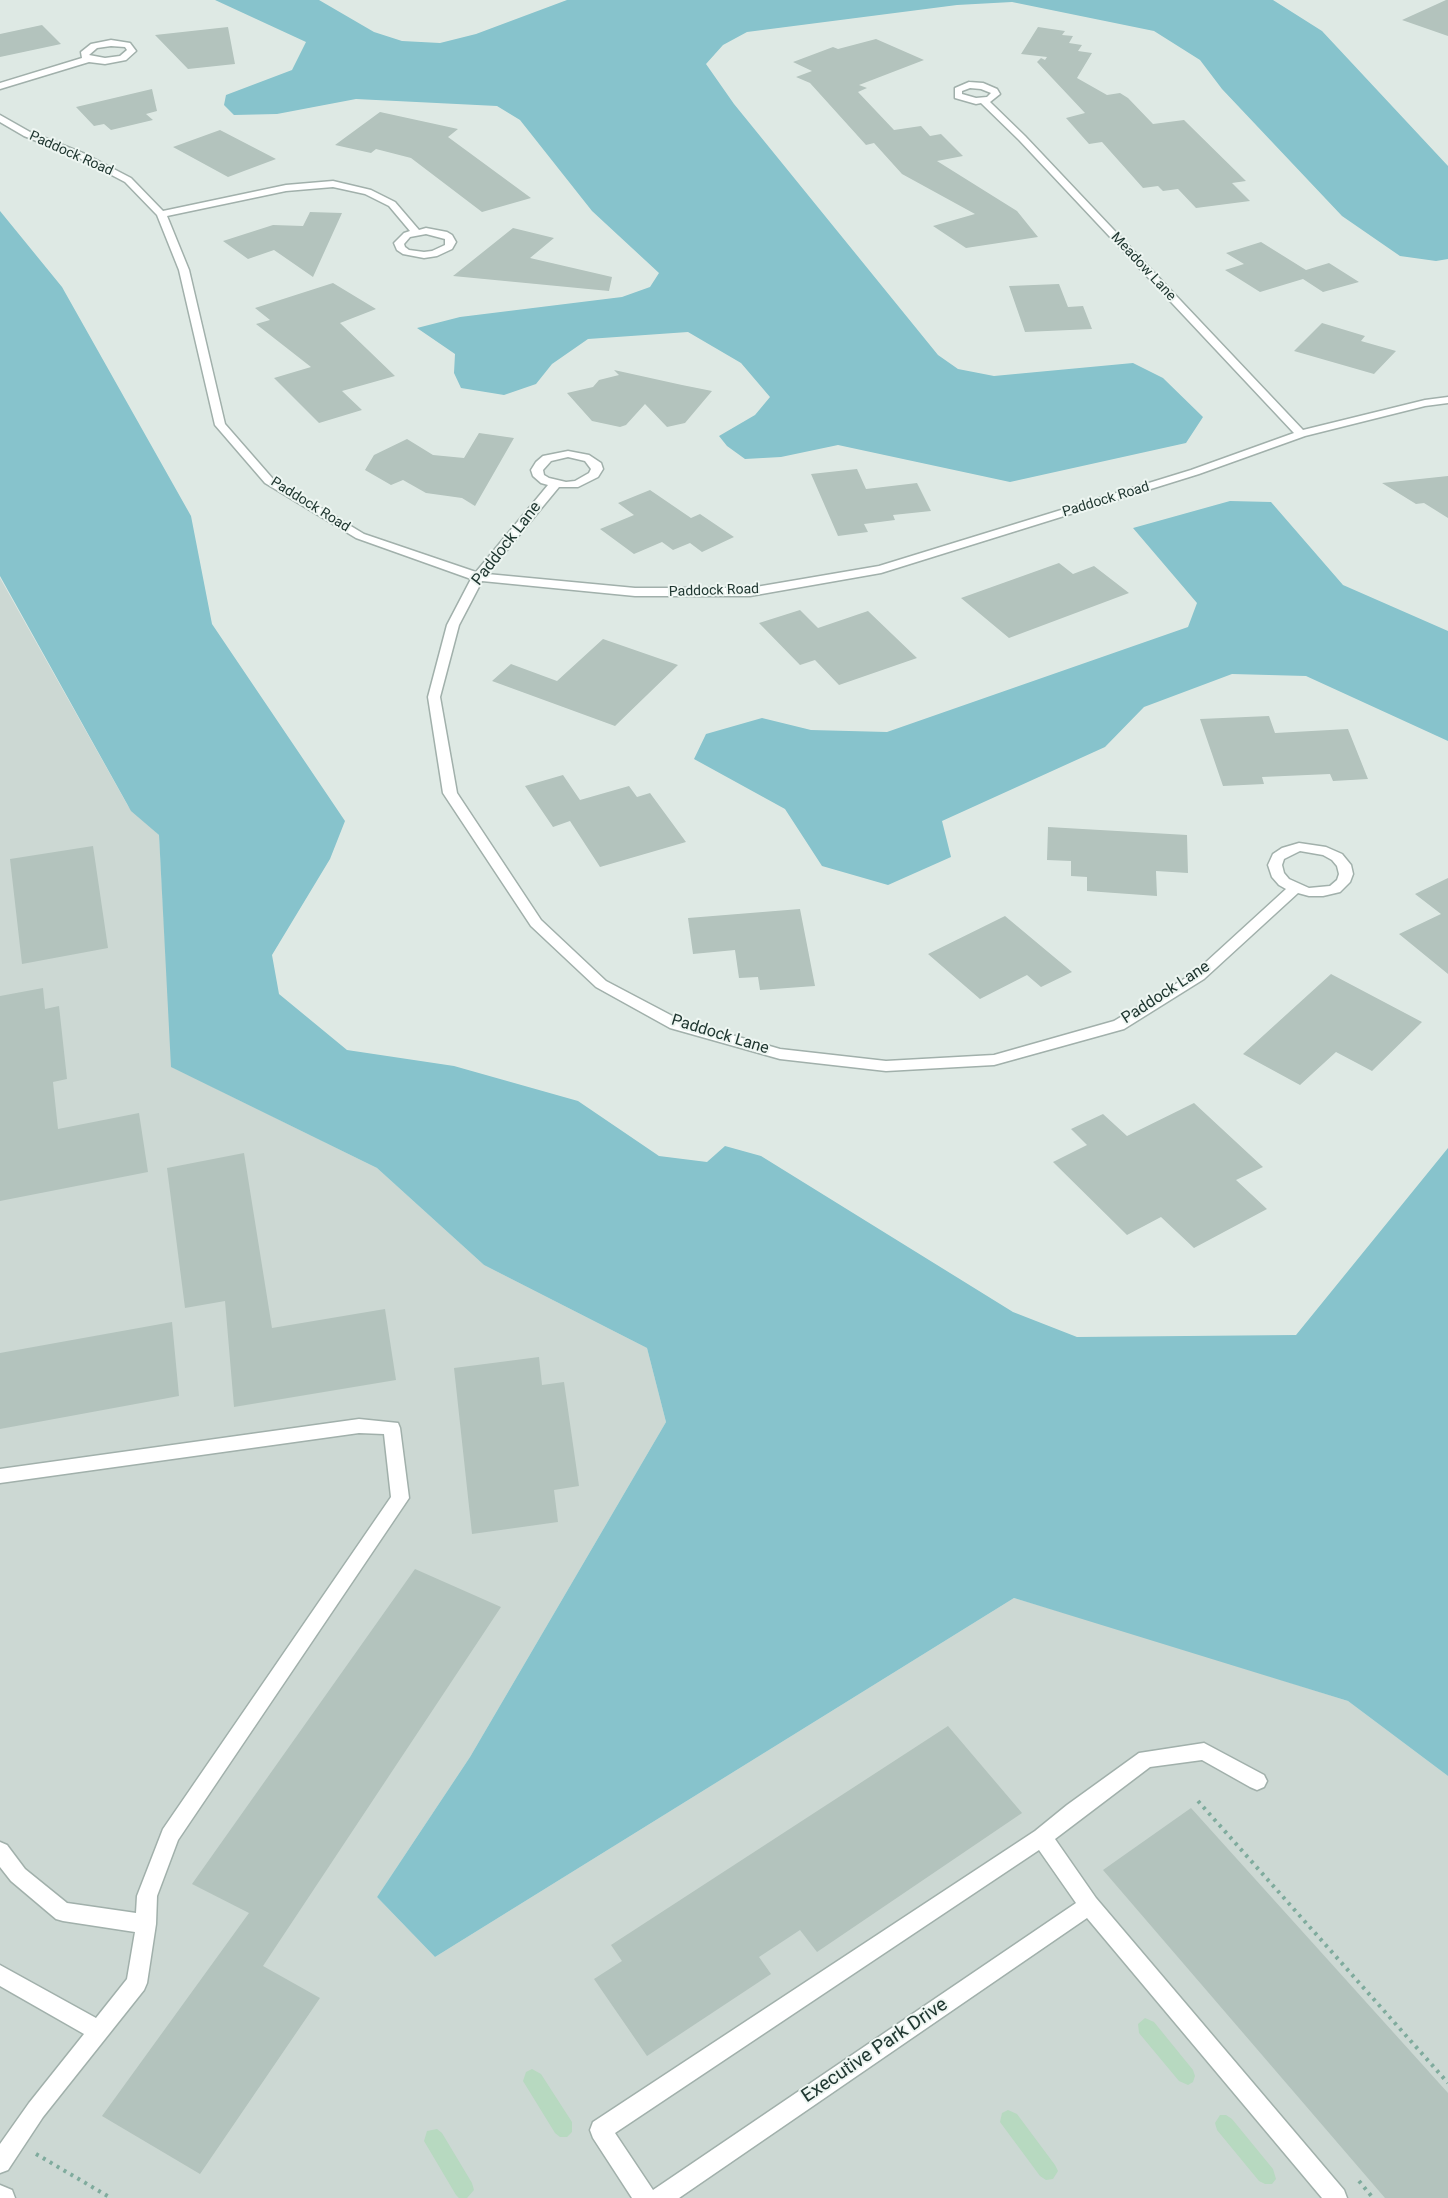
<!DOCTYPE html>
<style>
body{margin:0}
canvas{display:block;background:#dee9e4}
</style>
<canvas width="1448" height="2198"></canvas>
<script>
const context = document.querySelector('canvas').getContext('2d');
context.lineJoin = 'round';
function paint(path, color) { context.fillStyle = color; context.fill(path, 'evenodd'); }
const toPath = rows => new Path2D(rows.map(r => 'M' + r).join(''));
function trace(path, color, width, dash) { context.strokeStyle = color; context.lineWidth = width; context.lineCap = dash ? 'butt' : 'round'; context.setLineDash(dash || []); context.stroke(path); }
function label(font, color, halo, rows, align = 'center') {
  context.font = font + ' Roboto,sans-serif'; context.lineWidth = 4; context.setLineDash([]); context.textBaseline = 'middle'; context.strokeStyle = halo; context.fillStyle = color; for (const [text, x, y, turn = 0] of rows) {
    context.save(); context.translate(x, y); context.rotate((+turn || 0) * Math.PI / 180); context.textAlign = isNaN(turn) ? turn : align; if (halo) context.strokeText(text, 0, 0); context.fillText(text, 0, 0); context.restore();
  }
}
const built = toPath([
 [0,578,128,806,159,835,172,1067,377,1168,484,1265,647,1348,666,1422,470,1757,377,1897,435,1957,1014,1598,1142,1636,1348,1701,1448,1776,1448,2198,0,2198]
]);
const green = toPath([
 [1145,2018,1154,2022,1193,2070,1195,2076,1193,2082,1188,2085,1179,2081,1139,2033,1138,2024],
 [532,2069,541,2074,572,2122,572,2132,567,2137,560,2137,555,2133,523,2081,526,2072],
 [1008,2110,1017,2114,1055,2165,1058,2171,1053,2179,1046,2180,1040,2176,1000,2122,1002,2113],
 [1220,2115,1226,2115,1232,2119,1273,2169,1276,2179,1272,2184,1265,2184,1259,2181,1217,2130,1215,2123],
 [437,2129,442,2133,472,2183,474,2190,467,2198,459,2198,456,2195,424,2141,427,2131]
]);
const water = toPath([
 [215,0,319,0,374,32,402,41,440,43,476,34,567,0,1273,0,1322,31,1448,166,1448,259,1436,261,1400,256,1342,216,1222,89,1200,60,1154,31,1012,2,957,5,747,32,723,45,706,64,734,104,938,355,958,369,994,376,1133,363,1163,378,1203,417,1186,443,1010,482,838,445,781,457,745,459,727,446,719,436,755,415,770,397,741,363,688,332,588,339,552,364,536,384,504,395,461,388,454,373,455,354,417,328,460,317,622,297,650,287,659,273,592,211,520,120,497,106,356,99,277,114,234,115,224,105,226,95,292,70,306,42],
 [0,211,62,287,191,516,212,624,345,821,330,859,272,955,279,994,347,1050,454,1066,578,1101,659,1156,707,1162,725,1146,761,1156,1013,1312,1077,1337,1296,1335,1448,1148,1448,1776,1348,1701,1014,1598,435,1957,377,1897,470,1757,666,1422,647,1348,484,1265,377,1168,171,1067,159,835,131,811,0,576],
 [1230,501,1271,502,1343,585,1448,631,1448,741,1306,676,1232,674,1144,707,1105,747,942,821,951,857,888,885,822,866,785,809,694,759,706,734,762,718,811,730,887,732,1188,627,1197,603,1133,528]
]);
const building = toPath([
 [1446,0,1448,0,1448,36,1402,20],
 [42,25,61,44,0,57,0,34],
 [228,27,235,64,188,69,155,35],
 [1038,27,1065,31,1062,35,1073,36,1069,43,1082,45,1078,51,1092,53,1077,78,1107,95,1120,93,1128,98,1153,124,1184,120,1246,181,1232,183,1250,201,1196,208,1178,189,1163,191,1158,186,1143,188,1102,142,1089,144,1066,118,1085,113,1037,62,1041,58,1045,60,1047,57,1021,54],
 [876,39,924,60,859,85,867,88,858,92,894,130,921,126,930,136,941,134,963,156,937,161,1017,211,1038,237,966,248,933,226,975,214,902,174,874,143,866,145,810,83,796,77,812,71,793,62,833,47,838,49],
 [152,89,157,111,146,114,153,120,111,130,104,124,94,126,76,107],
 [380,112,458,129,448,137,531,198,482,212,411,158,376,149,371,153,335,145],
 [220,130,276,159,228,177,173,147],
 [310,212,342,213,313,277,274,250,248,259,223,241,273,225,303,226],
 [513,228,554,238,530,258,612,277,609,291,453,276],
 [1261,242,1306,270,1329,263,1359,282,1323,292,1303,279,1260,292,1225,270,1244,264,1226,253],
 [333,283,376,309,340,323,395,376,342,391,362,410,319,423,274,378,311,367,256,324,270,320,255,308],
 [1059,284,1068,307,1083,306,1092,329,1025,332,1009,286],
 [1322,323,1365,336,1361,341,1396,351,1374,374,1294,351],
 [614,370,682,385,712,391,685,423,667,427,645,404,626,425,620,427,592,421,567,393,593,387,599,380,619,375],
 [479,433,514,438,475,506,462,498,426,493,403,480,391,485,365,470,374,455,407,439,433,455,464,458],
 [857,469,866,489,917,483,931,511,893,515,895,520,864,524,868,532,838,536,811,474],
 [1448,476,1448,518,1424,503,1416,504,1382,483],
 [650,490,691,518,700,514,734,537,702,552,690,543,673,550,662,542,634,554,600,529,634,515,618,503],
 [1059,563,1073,574,1094,566,1129,593,1009,638,961,598],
 [800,610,818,628,868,611,917,658,839,685,815,660,800,665,759,623],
 [603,639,678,665,615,726,492,681,511,664,557,681],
 [1269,716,1275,733,1348,729,1368,779,1333,781,1330,774,1262,777,1264,784,1223,786,1200,719],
 [563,775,580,800,629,786,637,797,650,793,686,842,600,867,570,821,553,827,525,786],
 [1048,827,1187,835,1188,873,1156,871,1157,896,1087,891,1087,877,1071,876,1071,861,1047,860],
 [93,846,108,948,22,964,10,859],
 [1448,878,1448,974,1399,934,1441,914,1415,894],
 [800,909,815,986,760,990,758,977,739,978,735,950,693,954,688,918],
 [1005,916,1072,972,1041,987,1027,975,980,999,928,954],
 [1331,974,1422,1022,1372,1071,1336,1052,1300,1085,1243,1054],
 [43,988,45,1009,59,1006,67,1079,53,1082,58,1129,139,1113,148,1172,0,1201,0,996],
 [1194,1103,1263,1167,1236,1180,1267,1209,1194,1248,1161,1217,1127,1235,1053,1162,1087,1145,1071,1129,1103,1114,1127,1136],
 [244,1153,272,1328,385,1309,396,1380,234,1407,225,1301,185,1308,167,1168],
 [172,1322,179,1396,0,1429,0,1353],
 [539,1357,542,1385,564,1382,579,1486,554,1490,558,1522,472,1534,454,1368],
 [415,1569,501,1607,263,1966,320,1998,200,2174,102,2116,249,1913,192,1884],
 [948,1726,1022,1813,817,1952,800,1930,759,1957,771,1974,647,2056,594,1979,622,1961,611,1945],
 [1191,1808,1448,2093,1448,2198,1385,2198,1103,1870]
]);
const path = toPath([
 [1198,1801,1448,2083],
 [36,2154,111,2198],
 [1359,2181,1373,2198]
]);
const minor = toPath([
 [111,40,130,43,136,51,126,60,105,64,89,62,0,89,0,83,82,58,81,52,91,44,111,40],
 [111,46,125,47,127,50,120,56,105,58,89,55,97,48,111,46],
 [969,82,983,83,997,89,1000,94,990,102,1025,136,1303,430,1425,400,1448,397,1448,403,1425,406,1305,436,1199,474,881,573,750,596,635,596,482,581,459,625,440,697,457,793,541,920,606,981,680,1020,780,1049,886,1061,994,1055,1114,1021,1194,973,1286,889,1279,885,1272,877,1268,865,1273,854,1282,848,1299,843,1326,847,1342,854,1351,865,1353,874,1350,882,1340,892,1323,896,1309,896,1298,893,1204,979,1124,1029,994,1065,886,1071,780,1059,670,1028,596,987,531,926,443,793,428,697,447,625,471,579,356,538,265,483,215,425,179,270,157,215,125,182,79,158,24,136,0,122,0,115,30,132,85,154,131,178,163,211,286,185,333,181,371,190,395,202,419,230,426,228,447,232,452,235,456,242,452,249,437,256,424,258,403,254,397,250,394,243,404,233,410,231,389,206,365,194,333,187,286,191,167,216,189,270,225,424,273,479,364,534,476,572,548,485,541,483,533,476,531,470,536,462,543,456,568,451,589,455,601,463,603,469,598,477,578,487,559,487,487,574,635,588,750,588,879,566,1191,470,1294,433,1019,140,981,103,976,104,955,98,955,88,969,82],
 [970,88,981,89,991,93,987,97,976,98,962,94,962,91,970,88],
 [426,234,445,239,445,245,432,251,424,252,409,250,405,247,404,244,410,237,426,234],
 [568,457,585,461,591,469,589,473,575,481,566,482,549,478,544,475,543,470,551,461,568,457],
 [1300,851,1323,855,1332,860,1337,866,1339,874,1337,880,1330,886,1309,888,1289,879,1284,873,1282,865,1284,859,1300,851],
 [359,1419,398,1423,400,1428,409,1498,178,1840,157,1896,156,1924,147,1983,144,1990,43,2117,8,2170,0,2173,0,2144,29,2103,84,2034,0,1986,0,1965,96,2018,127,1979,135,1932,63,1921,56,1919,11,1881,0,1867,0,1842,7,1845,25,1869,67,1903,136,1913,137,1896,163,1829,391,1497,384,1434,359,1433,0,1483,0,1469,359,1419],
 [1204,1743,1264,1775,1267,1781,1264,1787,1257,1790,1250,1787,1202,1760,1150,1767,1055,1839,1096,1898,1344,2190,1347,2198,1322,2198,1087,1918,679,2198,632,2198,593,2138,590,2130,593,2122,1035,1831,1067,1805,1139,1753,1204,1743],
 [1039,1850,1076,1903,653,2190,615,2133,1039,1850],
 [0,2185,12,2190,15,2198,0,2198,0,2185]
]);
const farStreetnames = [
 ["Paddock Road",71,154,24],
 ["Meadow Lane",1143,267,47],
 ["Paddock Road",1106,500,-17],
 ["Paddock Road",310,505,32],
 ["Paddock Road",714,591,-2]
];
const streetNames = [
 ["Paddock Lane",507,544,-52],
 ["Paddock Lane",1166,993,-33],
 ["Paddock Lane",720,1035,17]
];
const nearStreetnames = [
 ["Executive Park Drive",875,2051,-34]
];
paint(built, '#ccd8d3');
paint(green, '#b7d9c0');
paint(water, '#87c3cc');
paint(building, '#b3c3bd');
trace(minor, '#a1b0ab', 3);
trace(path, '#7fab9d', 4, [3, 5]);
paint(minor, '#fff');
label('14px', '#203731', '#eef6f2', farStreetnames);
label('16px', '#203731', '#eef6f2', streetNames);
label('19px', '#203731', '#eef6f2', nearStreetnames);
</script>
